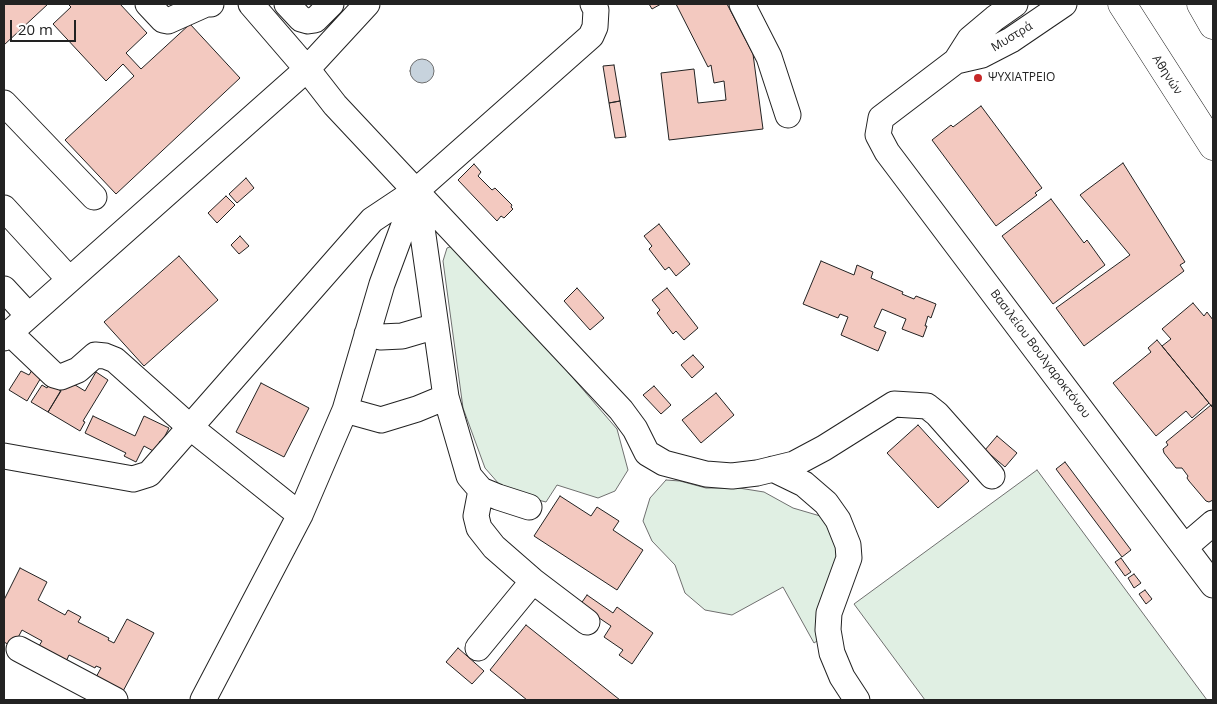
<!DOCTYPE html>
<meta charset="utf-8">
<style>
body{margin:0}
#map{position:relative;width:1217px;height:704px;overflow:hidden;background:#fff;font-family:"Open Sans",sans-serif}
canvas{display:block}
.frame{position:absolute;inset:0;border:5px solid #222;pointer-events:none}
.scale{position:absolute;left:10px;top:20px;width:66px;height:22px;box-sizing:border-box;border:2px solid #222;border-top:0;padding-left:6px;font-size:15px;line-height:18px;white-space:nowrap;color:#222;-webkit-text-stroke:4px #fff;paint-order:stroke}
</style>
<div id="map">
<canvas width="1217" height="704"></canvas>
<div class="frame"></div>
<div class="scale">20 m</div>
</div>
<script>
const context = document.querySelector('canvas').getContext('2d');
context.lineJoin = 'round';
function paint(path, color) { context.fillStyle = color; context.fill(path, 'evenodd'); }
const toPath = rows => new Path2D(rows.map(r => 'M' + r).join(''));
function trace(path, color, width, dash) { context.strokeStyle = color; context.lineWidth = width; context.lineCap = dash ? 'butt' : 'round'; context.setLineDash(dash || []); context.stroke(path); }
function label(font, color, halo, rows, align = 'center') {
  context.font = font + ' "Open Sans",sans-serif'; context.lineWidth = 4; context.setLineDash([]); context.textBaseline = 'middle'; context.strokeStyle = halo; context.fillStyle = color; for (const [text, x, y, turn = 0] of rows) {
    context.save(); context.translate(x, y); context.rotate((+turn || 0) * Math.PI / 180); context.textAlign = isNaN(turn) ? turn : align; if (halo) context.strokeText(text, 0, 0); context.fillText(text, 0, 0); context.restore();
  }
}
const green = toPath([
 [455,245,466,254,617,429,628,470,615,491,598,498,557,485,546,502,506,492,485,468,463,408,443,261,447,248,455,245],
 [1037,470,1207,700,925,700,854,604,1037,470],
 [666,480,680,481,706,488,739,488,764,492,793,508,827,518,839,542,839,562,820,639,814,643,783,587,732,615,705,610,685,593,675,565,652,541,643,521,650,498,666,480]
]);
const water = toPath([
 '410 71a12 12 0 1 1 24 0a12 12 0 1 1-24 0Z'
]);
const building = toPath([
 [4,4,48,4,4,45,4,4],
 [68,4,120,4,147,33,126,53,141,69,190,24,240,78,116,194,65,140,134,76,123,64,106,81,53,24,71,7,68,4],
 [649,4,661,4,652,9,649,4],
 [676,4,727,4,753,54,763,129,669,140,661,73,694,69,698,103,726,100,724,81,714,83,711,65,708,67,676,4],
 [614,65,620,101,609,103,603,66,614,65],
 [620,101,626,137,615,138,609,103,620,101],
 [981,106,1042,188,1035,193,1037,195,996,226,932,140,951,125,953,127,981,106],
 [1123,163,1185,262,1180,265,1184,271,1084,346,1056,308,1130,255,1080,195,1123,163],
 [474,164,481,172,478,176,492,190,495,188,512,205,511,207,513,209,504,218,501,216,497,221,458,180,474,164],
 [246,178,254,188,237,203,229,194,246,178],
 [226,196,235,205,217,223,208,213,226,196],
 [1051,199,1084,243,1087,240,1105,265,1053,304,1002,236,1051,199],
 [659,224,690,264,676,276,669,267,665,270,649,249,652,246,644,236,659,224],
 [240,236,249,246,239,254,231,245,240,236],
 [179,256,218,300,144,366,104,322,179,256],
 [821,261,854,275,857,265,873,272,871,278,903,292,902,294,914,299,916,296,936,304,931,318,928,316,925,326,927,326,923,337,902,329,906,319,882,309,874,327,886,332,878,351,841,335,848,317,840,314,838,318,803,304,821,261],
 [577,288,604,318,590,330,564,301,577,288],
 [667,288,698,328,684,340,676,331,673,334,657,313,660,310,652,300,667,288],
 [1193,303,1204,316,1207,312,1213,320,1213,408,1162,346,1171,339,1162,329,1193,303],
 [1157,340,1209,403,1192,418,1186,411,1156,436,1113,383,1151,352,1148,348,1157,340],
 [693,355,704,367,692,378,681,365,693,355],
 [32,370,42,376,27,401,9,390,21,371,29,375,32,370],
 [96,372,108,380,83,421,85,422,80,431,48,412,67,380,85,391,96,372],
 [261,383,309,408,284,457,236,432,261,383],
 [49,384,61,391,48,412,31,402,42,385,47,388,49,384],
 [654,386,671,405,661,414,643,395,654,386],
 [716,393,734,415,701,443,682,420,716,393],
 [1211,405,1213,408,1213,500,1209,502,1206,501,1189,481,1187,478,1188,476,1182,468,1176,468,1164,453,1163,449,1168,445,1166,442,1211,405],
 [93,416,135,436,144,416,169,428,162,442,160,441,155,452,144,446,136,462,124,456,126,453,85,433,93,416],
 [918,425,969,481,938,508,887,453,918,425],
 [997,436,1017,453,1005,467,985,450,997,436],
 [1065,462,1131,550,1122,557,1056,469,1065,462],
 [560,496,591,516,597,507,619,521,613,530,643,550,617,590,534,536,560,496],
 [1121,558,1131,572,1125,576,1115,562,1121,558],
 [20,568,47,582,38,600,65,615,68,610,81,617,78,622,109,638,108,640,114,643,127,619,154,633,121,695,94,681,101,668,96,666,95,668,69,655,64,666,36,651,42,641,22,630,13,647,4,642,4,600,20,568],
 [1134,574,1141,583,1134,588,1128,578,1134,574],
 [1145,590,1152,599,1146,604,1139,594,1145,590],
 [587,595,613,613,617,607,653,633,632,664,619,655,623,650,604,637,611,626,580,605,587,595],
 [526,625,620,700,527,700,490,670,526,625],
 [458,648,484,671,472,684,446,662,458,648]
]);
const minor = toPath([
 [148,4,163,20,168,21,206,4,211,4],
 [251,4,307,69,335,105,621,410,635,429,647,453,664,463,706,474,732,476,757,473,794,464,824,448,894,404,927,406,937,414,992,476],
 [287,4,301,19,308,21,315,20,331,4],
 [742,4,769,57,788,115],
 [1015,4,995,18,970,39,956,61,881,118,878,135,887,152,1213,585],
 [956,61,982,55,1011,40,1064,4],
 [4,103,94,197],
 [417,193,446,397,469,476,481,490,498,497,529,507],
 [4,208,69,279],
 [4,289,28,315],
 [10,333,54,375,61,377,78,370,95,355,105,356,115,360,190,427,300,515],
 [367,334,381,337,402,336,436,326],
 [4,338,307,69,367,4],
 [345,410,381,420,417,409,446,397],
 [4,456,133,479,149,474,372,220,417,190,591,36,595,27,596,10,593,4],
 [773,469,804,484,826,503,838,520,848,545,849,558,829,613,828,630,832,653,842,677,857,700],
 [481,490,476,516,479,528,494,547,533,581,587,622],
 [1185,547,1213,523],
 [478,648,533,581],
 [19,649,115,700],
 [203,700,300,515,345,410,382,284,417,190]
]);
const highway = toPath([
 [1122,4,1213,146],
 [1201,4,1213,25]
]);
const markers = [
 [978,78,5,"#c62828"]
];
const streetNames = [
 ["Μυστρά",1012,37,-31],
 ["Αθηνών",1167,75,57],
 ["Βασιλείου Βουλγαροκτόνου",1040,354,53]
];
const poiNames = [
 ["ΨΥΧΙΑΤΡΕΙΟ",988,78]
];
paint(green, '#e0efe3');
trace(green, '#6f6f6f', 1);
paint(water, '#c7d3dd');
trace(water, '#6f6f6f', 1);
paint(building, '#f3c9c0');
trace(building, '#222', 1);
trace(minor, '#222', 27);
trace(highway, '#222', 29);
trace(minor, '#fff', 25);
trace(highway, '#fff', 28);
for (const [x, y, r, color] of markers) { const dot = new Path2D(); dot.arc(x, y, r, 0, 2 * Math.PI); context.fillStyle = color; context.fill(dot); trace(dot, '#fff', 2); }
label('12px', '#222', '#fff', streetNames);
label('12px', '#222', '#fff', poiNames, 'left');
</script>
